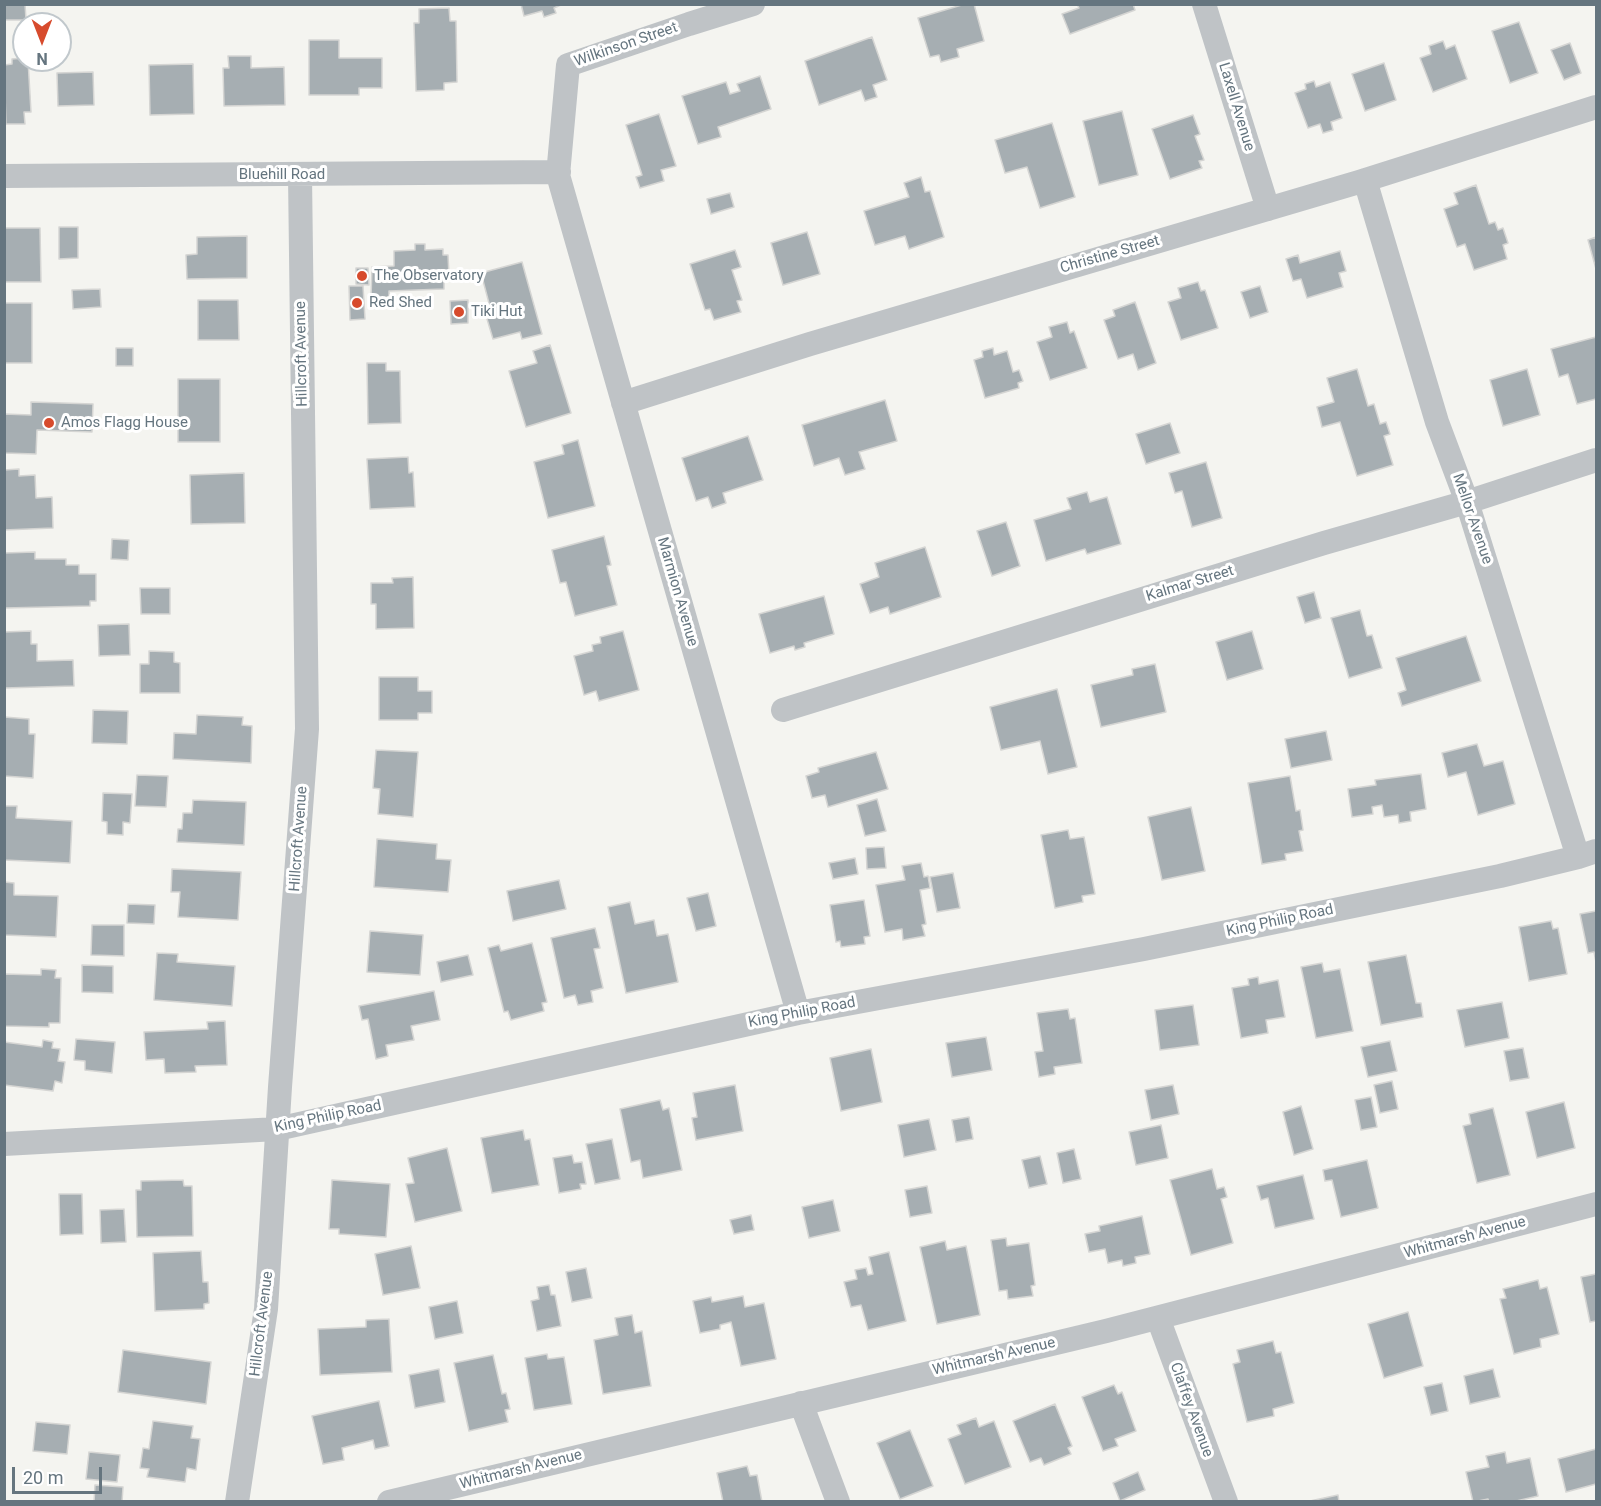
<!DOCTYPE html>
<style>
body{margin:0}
#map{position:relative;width:1601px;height:1506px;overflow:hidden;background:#f4f4f0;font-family:Roboto,sans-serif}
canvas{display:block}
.frame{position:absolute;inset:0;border:6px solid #65757f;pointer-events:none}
.north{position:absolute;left:12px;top:12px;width:60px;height:60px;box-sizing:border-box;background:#fff;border:2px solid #c1c8cc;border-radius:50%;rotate:180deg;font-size:16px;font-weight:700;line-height:24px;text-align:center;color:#65757f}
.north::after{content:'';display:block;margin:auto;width:21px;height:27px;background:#d74b2d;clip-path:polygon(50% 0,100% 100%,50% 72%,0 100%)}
.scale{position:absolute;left:12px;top:1467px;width:90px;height:27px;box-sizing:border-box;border:3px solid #65757f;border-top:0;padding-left:8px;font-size:18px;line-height:21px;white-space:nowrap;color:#65757f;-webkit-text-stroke:4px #fff;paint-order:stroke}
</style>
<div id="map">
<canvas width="1601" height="1506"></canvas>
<div class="frame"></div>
<div class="north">N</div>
<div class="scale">20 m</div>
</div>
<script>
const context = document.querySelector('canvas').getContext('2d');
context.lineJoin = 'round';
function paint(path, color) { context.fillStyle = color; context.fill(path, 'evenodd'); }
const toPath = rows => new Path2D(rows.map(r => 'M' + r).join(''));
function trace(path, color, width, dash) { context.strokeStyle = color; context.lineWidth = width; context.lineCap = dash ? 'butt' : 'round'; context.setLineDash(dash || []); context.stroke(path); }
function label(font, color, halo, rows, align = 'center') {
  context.font = font + ' Roboto,sans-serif'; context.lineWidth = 6; context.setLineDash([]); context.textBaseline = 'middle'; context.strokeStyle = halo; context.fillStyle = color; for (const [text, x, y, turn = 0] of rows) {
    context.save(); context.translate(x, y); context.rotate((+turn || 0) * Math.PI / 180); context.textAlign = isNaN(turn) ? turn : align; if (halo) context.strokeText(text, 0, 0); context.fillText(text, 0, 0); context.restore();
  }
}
const building = toPath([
 [4,4,25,4,26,20,4,20,4,4],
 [521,4,563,4,554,8,556,13,544,17,542,11,524,16,521,4],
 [965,4,974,4,984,41,957,49,959,57,941,62,939,55,930,57,918,18,965,4],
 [1077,4,1133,4,1135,10,1070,34,1062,14,1079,8,1077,4],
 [449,8,450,21,456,21,457,82,444,83,444,90,416,91,414,23,419,23,419,9,449,8],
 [1519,22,1538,73,1510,83,1492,31,1519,22],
 [872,37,887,80,873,85,877,97,865,101,861,90,819,105,805,61,872,37],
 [309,40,339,40,339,58,382,58,382,88,359,88,359,95,309,95,309,40],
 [1443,41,1446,49,1455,45,1467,79,1433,92,1420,58,1431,54,1429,46,1443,41],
 [1570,43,1581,73,1564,80,1551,50,1570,43],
 [228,56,251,56,251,68,284,67,285,105,224,106,223,68,229,68,228,56],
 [24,58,24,60,28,60,31,112,24,112,25,124,6,124,4,65,12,64,12,59,24,58],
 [1384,63,1396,100,1365,111,1352,74,1384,63],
 [193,64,194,114,150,115,149,65,193,64],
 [93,72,94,105,58,106,57,73,93,72],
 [760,76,771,109,718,127,721,137,698,144,682,96,726,82,730,94,740,91,737,84,760,76],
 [1314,81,1316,87,1330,82,1342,118,1331,122,1333,130,1323,133,1320,124,1308,128,1295,93,1306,89,1305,84,1314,81],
 [1122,111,1138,175,1099,185,1083,121,1122,111],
 [659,114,676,166,661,170,664,181,640,188,636,177,642,175,626,125,659,114],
 [1193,115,1200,134,1195,136,1204,160,1199,161,1202,168,1170,179,1152,129,1193,115],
 [1052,123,1075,197,1040,208,1027,167,1005,173,995,140,1052,123],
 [921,177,925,192,930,191,944,237,909,249,905,236,875,245,864,211,909,197,904,183,921,177],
 [1476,185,1489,224,1495,222,1498,230,1503,228,1508,243,1503,245,1507,259,1474,270,1465,244,1457,247,1444,209,1458,204,1454,193,1476,185],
 [730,193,734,207,711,214,707,199,730,193],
 [59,227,78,227,78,258,59,259,59,227],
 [4,228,40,228,41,282,4,282,4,228],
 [807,232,820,274,783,285,771,243,807,232],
 [247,236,247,278,187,279,186,255,197,254,197,237,247,236],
 [1596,237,1596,269,1588,240,1596,237],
 [415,244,425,244,425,250,443,249,443,255,448,255,449,276,444,276,444,289,389,291,389,297,371,298,372,267,394,266,394,251,415,250,415,244],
 [735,250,741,267,732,270,742,300,737,301,741,312,714,320,710,309,705,310,690,264,735,250],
 [1340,251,1346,271,1339,273,1343,287,1307,298,1301,279,1293,281,1286,259,1298,255,1300,263,1340,251],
 [522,262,542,334,522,339,520,332,493,339,484,309,490,307,481,273,522,262],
 [356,268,368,268,369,285,356,284,356,268],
 [1198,282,1201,291,1205,290,1218,328,1181,340,1168,302,1181,298,1178,288,1198,282],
 [349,286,363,286,365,319,350,320,349,286],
 [1260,286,1268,312,1250,318,1241,292,1260,286],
 [100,289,101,307,73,309,72,290,100,289],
 [198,300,238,300,239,340,198,340,198,300],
 [468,300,468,323,451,324,450,301,468,300],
 [1135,302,1156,363,1138,370,1133,354,1118,359,1104,320,1115,316,1113,310,1135,302],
 [4,303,32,303,32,363,4,363,4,303],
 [1067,322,1070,333,1074,331,1087,368,1050,380,1037,342,1052,337,1049,327,1067,322],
 [1596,337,1596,399,1577,404,1568,374,1559,377,1551,349,1596,337],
 [550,345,571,413,526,427,509,371,537,363,533,351,550,345],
 [116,348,133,348,133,366,116,366,116,348],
 [993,348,994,355,1007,351,1013,372,1019,370,1023,381,1018,383,1019,388,985,398,974,360,983,357,982,351,993,348],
 [367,363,386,363,386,371,400,371,401,423,368,424,367,363],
 [1357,369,1368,406,1374,404,1380,424,1386,422,1390,434,1384,436,1393,465,1357,476,1340,422,1322,427,1317,407,1334,402,1327,378,1357,369],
 [1527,369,1540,415,1503,426,1490,380,1527,369],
 [178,379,220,379,220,442,178,442,178,379],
 [885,400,897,441,859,452,865,469,845,475,839,458,814,466,802,425,885,400],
 [31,402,93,404,92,432,37,430,36,454,4,453,4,414,31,415,31,402],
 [1170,423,1180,453,1146,464,1136,434,1170,423],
 [748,436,763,480,723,493,726,503,712,508,708,497,696,501,682,458,748,436],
 [578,440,595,506,548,518,534,462,564,454,562,445,578,440],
 [408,457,409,473,413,472,415,507,370,509,367,459,408,457],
 [1206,462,1222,518,1192,527,1182,491,1175,493,1169,473,1206,462],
 [19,469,19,476,35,475,36,498,52,497,53,528,4,530,4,470,19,469],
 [244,473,245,523,191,524,190,475,244,473],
 [1087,492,1090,502,1107,497,1121,544,1087,554,1085,549,1046,561,1034,520,1071,509,1067,498,1087,492],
 [1006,522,1020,566,992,576,977,531,1006,522],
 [604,536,611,565,607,566,617,605,575,616,566,582,560,583,552,550,604,536],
 [112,539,129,540,128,560,111,559,112,539],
 [925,547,941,597,890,614,888,607,870,613,860,584,879,577,875,563,925,547],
 [35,552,35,559,66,559,66,565,79,565,79,574,96,574,96,601,90,601,90,606,4,608,4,553,35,552],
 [413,577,414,628,376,629,376,604,371,604,371,583,393,583,392,578,413,577],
 [140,588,170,588,170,614,141,614,140,588],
 [1314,592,1321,618,1305,623,1297,597,1314,592],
 [824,596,834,634,804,643,805,647,795,650,794,646,770,653,759,614,824,596],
 [1360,610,1367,636,1372,635,1382,668,1349,678,1331,618,1360,610],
 [129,624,130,655,99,656,98,625,129,624],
 [31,631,31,644,37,644,37,661,73,660,74,686,4,688,4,632,31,631],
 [623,631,639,690,599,701,596,691,584,695,574,656,593,651,592,645,601,643,600,637,623,631],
 [1252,631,1263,669,1227,680,1216,642,1252,631],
 [1466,636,1481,681,1402,706,1398,693,1406,690,1396,658,1466,636],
 [149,651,174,652,174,662,180,663,180,693,140,693,140,664,149,664,149,651],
 [1155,664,1166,712,1101,727,1091,685,1133,675,1132,669,1155,664],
 [379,677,418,677,418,691,432,691,432,713,418,713,418,720,379,720,379,677],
 [1057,689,1077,767,1048,774,1040,741,1001,750,990,707,1057,689],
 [93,710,128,711,127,744,92,743,93,710],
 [197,715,243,717,242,725,252,726,251,763,173,759,174,733,196,734,197,715],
 [4,717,29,719,29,734,35,734,33,778,4,776,4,717],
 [1326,731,1332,760,1291,768,1285,739,1326,731],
 [1477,744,1484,766,1503,761,1515,804,1478,815,1466,772,1448,777,1442,753,1477,744],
 [376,750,418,752,413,817,378,814,380,789,373,788,376,750],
 [876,752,888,789,828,807,825,795,812,798,806,776,819,772,818,768,876,752],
 [1421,774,1426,809,1410,812,1411,821,1399,823,1398,815,1384,817,1382,805,1372,807,1373,814,1352,817,1348,789,1376,785,1375,780,1421,774],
 [137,775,168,776,166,807,135,806,137,775],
 [1290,776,1296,811,1300,810,1303,830,1299,831,1303,851,1285,854,1286,860,1262,864,1248,783,1290,776],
 [103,793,132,794,130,823,123,822,123,835,107,834,107,822,102,821,103,793],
 [877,799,886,831,865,836,857,805,877,799],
 [193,800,246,802,244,845,177,842,178,829,182,829,183,813,192,813,193,800],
 [4,806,17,806,16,818,72,821,70,863,4,860,4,806],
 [1191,807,1205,871,1162,880,1148,817,1191,807],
 [1068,830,1070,839,1084,837,1095,894,1082,896,1083,902,1055,908,1041,835,1068,830],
 [377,839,437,844,436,859,451,860,448,892,374,887,377,839],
 [884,847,886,868,867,869,866,848,884,847],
 [855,858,858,874,833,879,829,863,855,858],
 [921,863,924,877,928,876,930,888,920,890,926,924,922,925,925,936,903,940,902,929,885,932,876,885,905,880,902,866,921,863],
 [172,869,241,872,238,920,178,917,180,892,171,892,172,869],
 [953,873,960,908,937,912,930,877,953,873],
 [559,880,566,909,513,921,507,891,559,880],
 [4,882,14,883,14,895,58,896,56,937,4,935,4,882],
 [708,893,716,926,696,931,687,898,708,893],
 [864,900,870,936,864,937,865,944,841,947,840,941,836,942,830,905,864,900],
 [630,902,635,924,654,920,657,936,668,934,678,982,626,993,608,907,630,902],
 [128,904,155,905,154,924,127,923,128,904],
 [1596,911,1596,962,1594,952,1588,953,1580,914,1596,911],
 [1551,921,1553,929,1558,928,1567,974,1529,981,1519,927,1551,921],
 [92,925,124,925,124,956,91,955,92,925],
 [595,928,600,948,594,949,603,988,591,991,593,1002,578,1005,575,995,564,998,551,938,595,928],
 [370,931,423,935,420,975,367,972,370,931],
 [532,943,547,1002,542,1003,544,1011,511,1020,508,1011,504,1012,488,948,499,945,501,951,532,943],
 [157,953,178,954,177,962,235,966,232,1006,154,1000,157,953],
 [468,955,473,975,441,982,437,962,468,955],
 [1406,955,1416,1003,1421,1003,1423,1017,1381,1025,1368,962,1406,955],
 [1322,963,1324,972,1340,969,1353,1031,1316,1038,1301,967,1322,963],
 [82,965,113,966,113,993,82,992,82,965],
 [41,969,56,970,55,978,61,978,60,1023,49,1023,49,1027,5,1026,4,974,41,975,41,969],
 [1258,977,1259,984,1278,980,1285,1017,1266,1020,1268,1033,1241,1038,1232,988,1249,985,1248,979,1258,977],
 [434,991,440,1020,411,1026,414,1040,386,1045,388,1056,376,1059,368,1019,362,1020,359,1006,434,991],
 [1502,1002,1509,1038,1465,1047,1457,1010,1502,1002],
 [1193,1005,1199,1045,1160,1050,1155,1010,1193,1005],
 [1068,1009,1070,1019,1075,1018,1082,1063,1054,1067,1055,1074,1039,1077,1035,1052,1043,1051,1037,1013,1068,1009],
 [225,1021,227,1065,195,1066,196,1072,165,1073,164,1059,146,1060,144,1032,208,1029,207,1022,225,1021],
 [986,1037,992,1070,952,1077,946,1043,986,1037],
 [76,1039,115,1042,112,1073,85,1070,85,1061,74,1060,76,1039],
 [43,1040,53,1042,52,1048,60,1049,58,1061,65,1062,62,1083,55,1081,53,1091,4,1085,4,1042,42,1047,43,1040],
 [1390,1041,1397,1071,1368,1077,1361,1047,1390,1041],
 [1523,1048,1529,1078,1510,1081,1504,1051,1523,1048],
 [871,1049,882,1102,841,1111,830,1058,871,1049],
 [1392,1081,1398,1109,1380,1113,1374,1085,1392,1081],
 [735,1085,743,1131,696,1140,692,1118,697,1117,693,1093,735,1085],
 [1173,1085,1179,1114,1151,1120,1145,1090,1173,1085],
 [1371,1097,1377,1127,1361,1130,1355,1100,1371,1097],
 [660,1100,663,1110,669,1108,682,1170,643,1178,640,1160,631,1162,620,1109,660,1100],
 [1564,1102,1575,1148,1537,1158,1526,1112,1564,1102],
 [1301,1106,1313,1149,1294,1155,1283,1112,1301,1106],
 [1493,1108,1510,1175,1477,1183,1463,1126,1471,1124,1469,1114,1493,1108],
 [969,1117,973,1139,956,1142,952,1120,969,1117],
 [929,1119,936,1150,904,1157,898,1125,929,1119],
 [1161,1125,1168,1158,1136,1165,1129,1132,1161,1125],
 [523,1130,525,1140,530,1139,539,1185,492,1193,481,1138,523,1130],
 [612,1139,620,1179,595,1184,586,1144,612,1139],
 [447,1148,462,1211,415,1222,406,1184,414,1183,408,1158,447,1148],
 [1074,1149,1081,1179,1063,1183,1057,1153,1074,1149],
 [572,1155,574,1163,582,1162,586,1184,580,1184,581,1189,559,1193,553,1158,572,1155],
 [1040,1156,1047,1184,1029,1188,1022,1160,1040,1156],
 [1367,1160,1378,1208,1341,1217,1332,1180,1325,1181,1323,1170,1367,1160],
 [1212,1169,1217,1189,1224,1187,1227,1197,1221,1199,1233,1243,1191,1255,1170,1180,1212,1169],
 [1303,1175,1314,1219,1275,1228,1268,1198,1261,1200,1257,1186,1303,1175],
 [183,1180,184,1186,192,1186,193,1236,137,1237,136,1190,141,1190,141,1181,183,1180],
 [332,1180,390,1184,386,1237,339,1234,339,1229,329,1229,332,1180],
 [927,1186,932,1213,910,1217,905,1190,927,1186],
 [59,1194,82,1194,83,1234,60,1235,59,1194],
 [833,1200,840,1231,809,1238,802,1207,833,1200],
 [124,1209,126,1242,101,1243,100,1210,124,1209],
 [751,1215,754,1230,734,1234,730,1220,751,1215],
 [1142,1216,1150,1254,1135,1257,1136,1263,1123,1266,1122,1260,1108,1263,1105,1249,1089,1252,1085,1234,1100,1231,1099,1226,1142,1216],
 [1006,1238,1007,1246,1029,1243,1035,1285,1031,1286,1033,1296,1008,1299,1007,1290,999,1291,991,1240,1006,1238],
 [945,1241,947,1250,966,1246,980,1315,937,1324,920,1247,945,1241],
 [411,1246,420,1288,383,1295,375,1254,411,1246],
 [201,1251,203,1282,208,1282,209,1303,204,1304,204,1309,155,1311,153,1253,201,1251],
 [889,1252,906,1321,868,1330,861,1305,851,1307,844,1282,857,1279,855,1270,866,1268,868,1275,873,1274,869,1257,889,1252],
 [586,1268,592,1298,572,1302,566,1272,586,1268],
 [1596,1274,1596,1321,1590,1322,1581,1277,1596,1274],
 [1538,1280,1540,1289,1547,1287,1559,1334,1540,1339,1541,1347,1514,1354,1500,1299,1506,1298,1503,1289,1538,1280],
 [549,1285,551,1295,555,1295,561,1326,537,1331,531,1301,539,1299,537,1287,549,1285],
 [743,1296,745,1307,764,1303,776,1359,741,1366,731,1322,720,1325,720,1329,700,1333,693,1301,711,1297,712,1302,743,1296],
 [457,1301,463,1333,435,1339,429,1307,457,1301],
 [1408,1312,1423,1366,1384,1378,1368,1324,1408,1312],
 [632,1315,635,1333,642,1331,651,1386,603,1394,594,1340,618,1335,615,1318,632,1315],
 [389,1319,392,1372,320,1375,318,1329,366,1327,366,1320,389,1319],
 [1273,1341,1276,1353,1281,1352,1294,1403,1273,1409,1274,1416,1247,1422,1233,1364,1240,1362,1237,1350,1273,1341],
 [123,1350,211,1362,206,1404,118,1392,123,1350],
 [547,1354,548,1359,564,1357,572,1404,534,1410,525,1358,547,1354],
 [493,1355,502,1394,506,1393,510,1409,505,1410,508,1422,469,1431,454,1363,493,1355],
 [439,1369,445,1402,415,1408,409,1375,439,1369],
 [1493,1369,1500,1397,1470,1404,1464,1376,1493,1369],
 [1442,1383,1448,1411,1431,1415,1424,1387,1442,1383],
 [1114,1385,1118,1394,1122,1392,1136,1431,1115,1439,1118,1446,1103,1451,1082,1397,1114,1385],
 [379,1401,389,1446,375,1449,373,1440,342,1448,344,1460,323,1464,312,1416,379,1401],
 [1055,1404,1072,1446,1068,1448,1071,1454,1044,1465,1041,1458,1030,1462,1013,1421,1055,1404],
 [976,1418,979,1427,994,1421,1011,1467,965,1484,948,1439,961,1434,957,1425,976,1418],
 [153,1421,193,1426,191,1438,200,1439,196,1470,187,1468,185,1482,147,1477,149,1469,140,1468,143,1448,149,1449,153,1421],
 [36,1422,70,1425,67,1454,33,1451,36,1422],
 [910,1430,933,1486,900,1499,877,1443,910,1430],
 [1596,1449,1596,1484,1566,1492,1558,1459,1596,1449],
 [89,1452,120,1455,117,1482,86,1479,89,1452],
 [1505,1452,1507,1463,1530,1458,1538,1496,1512,1502,1489,1502,1488,1499,1473,1502,1466,1472,1489,1467,1486,1456,1505,1452],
 [747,1466,750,1476,757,1475,762,1502,723,1502,717,1473,747,1466],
 [1138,1472,1145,1490,1120,1501,1113,1483,1138,1472],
 [95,1485,123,1487,122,1502,94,1502,95,1485],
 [1338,1495,1339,1502,1310,1502,1310,1501,1338,1495]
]);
const street = toPath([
 [753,4,689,24,568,65,558,175,798,1013],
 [1204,4,1268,209],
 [4,176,559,172],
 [1365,180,1437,422,1467,502,1578,857],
 [623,403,810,344,1359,182,1596,107],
 [783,710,1324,543,1467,502,1596,460],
 [4,1144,277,1129,798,1013,1144,949,1500,876,1578,857,1596,851],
 [1158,1318,1226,1502],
 [801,1403,838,1502],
 [237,1502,266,1309,280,1087,307,729,300,175],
 [389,1502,1106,1331,1596,1204]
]);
const markers = [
 [362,276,6,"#d74b2d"],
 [357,303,6,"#d74b2d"],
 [459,312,6,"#d74b2d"],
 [49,423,6,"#d74b2d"]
];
const streetNames = [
 ["Wilkinson Street",626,45,-19],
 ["Laxell Avenue",1236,107,73],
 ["Bluehill Road",282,175],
 ["Christine Street",1110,255,-16],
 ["Hillcroft Avenue",302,354,-91],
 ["Mellor Avenue",1472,519,71],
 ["Kalmar Street",1190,584,-17],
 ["Marmion Avenue",677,592,74],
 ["Hillcroft Avenue",299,839,-86],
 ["King Philip Road",1280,921,-12],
 ["King Philip Road",802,1013,-11],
 ["King Philip Road",328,1117,-12],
 ["Whitmarsh Avenue",1465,1238,-15],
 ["Hillcroft Avenue",262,1324,-83],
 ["Whitmarsh Avenue",994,1357,-13],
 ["Claffey Avenue",1191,1410,70],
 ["Whitmarsh Avenue",521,1470,-14]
];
const poiNames = [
 ["The Observatory",374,276],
 ["Red Shed",369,303],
 ["Tiki Hut",471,312],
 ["Amos Flagg House",61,423]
];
paint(building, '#a6aeb2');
trace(building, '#d5d5d3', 1.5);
trace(street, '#bfc3c6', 24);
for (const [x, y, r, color] of markers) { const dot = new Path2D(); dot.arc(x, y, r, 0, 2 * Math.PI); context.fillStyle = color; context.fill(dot); trace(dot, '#fff', 2); }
label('15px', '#65757f', '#fff', streetNames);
label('15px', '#65757f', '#fff', poiNames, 'left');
</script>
